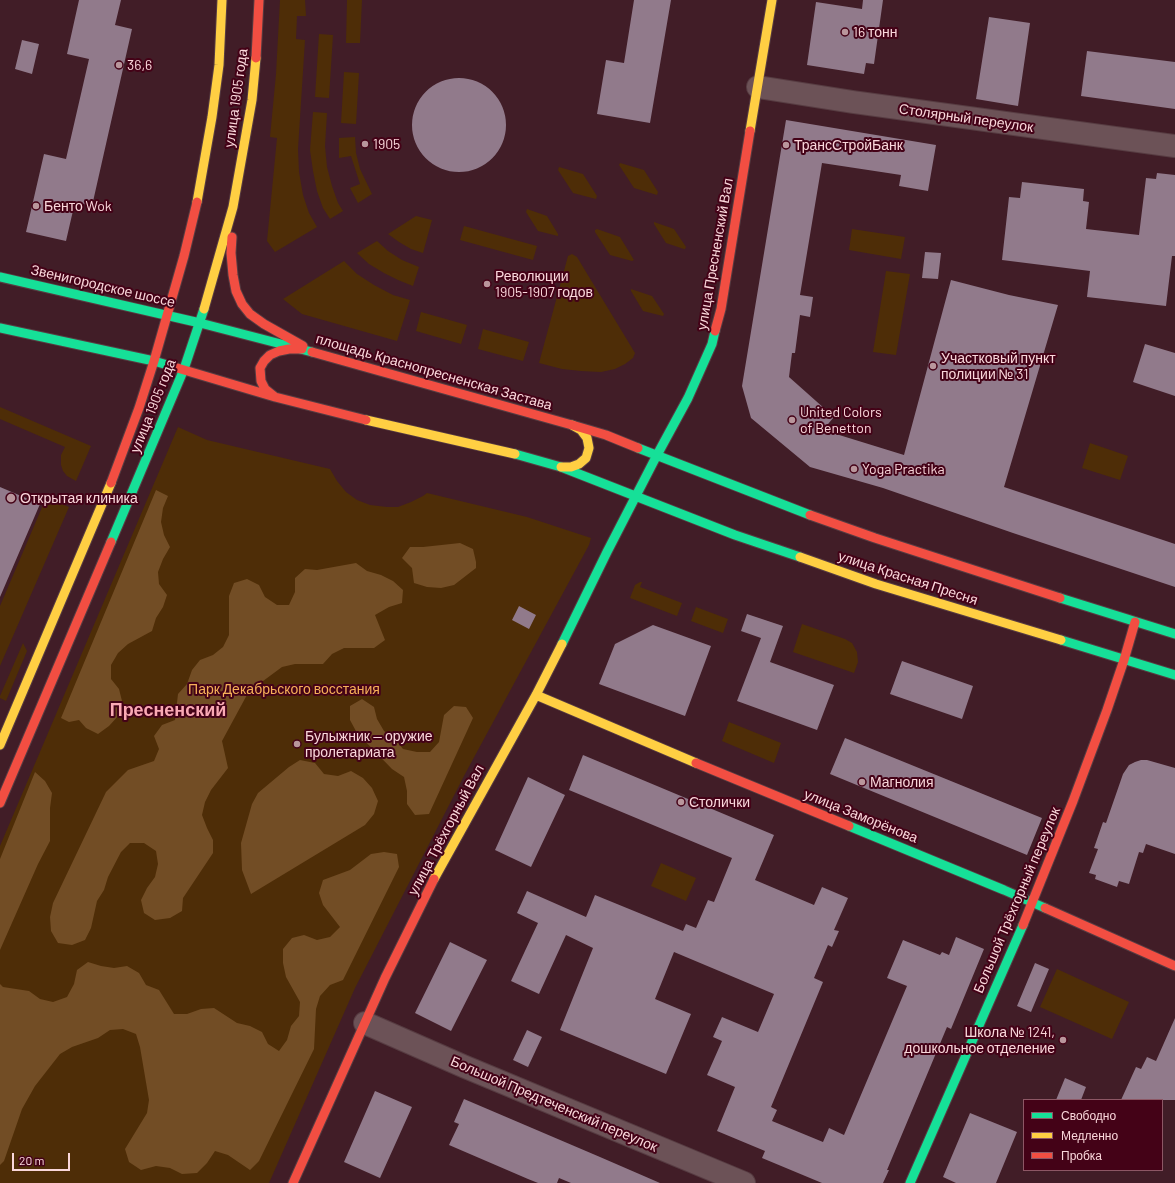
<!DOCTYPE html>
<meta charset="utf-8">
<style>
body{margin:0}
#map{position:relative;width:1175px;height:1183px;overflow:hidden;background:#411d27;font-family:Barlow,sans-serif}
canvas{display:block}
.legend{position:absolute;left:1023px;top:1099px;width:140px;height:72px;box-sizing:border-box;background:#440217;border:1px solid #8d5765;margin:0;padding:5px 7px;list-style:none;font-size:12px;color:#fad7db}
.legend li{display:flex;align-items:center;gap:8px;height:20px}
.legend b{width:20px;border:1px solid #8d5765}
.scale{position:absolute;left:12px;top:1153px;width:58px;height:18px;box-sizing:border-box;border:2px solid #fad7db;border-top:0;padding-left:5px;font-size:12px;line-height:14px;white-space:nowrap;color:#fad7db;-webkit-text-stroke:3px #440217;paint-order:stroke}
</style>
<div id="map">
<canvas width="1175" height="1183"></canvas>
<ul class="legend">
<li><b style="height:5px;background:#16e098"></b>Свободно</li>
<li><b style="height:5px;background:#ffcf43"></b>Медленно</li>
<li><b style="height:5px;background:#f24e42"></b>Пробка</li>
</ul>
<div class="scale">20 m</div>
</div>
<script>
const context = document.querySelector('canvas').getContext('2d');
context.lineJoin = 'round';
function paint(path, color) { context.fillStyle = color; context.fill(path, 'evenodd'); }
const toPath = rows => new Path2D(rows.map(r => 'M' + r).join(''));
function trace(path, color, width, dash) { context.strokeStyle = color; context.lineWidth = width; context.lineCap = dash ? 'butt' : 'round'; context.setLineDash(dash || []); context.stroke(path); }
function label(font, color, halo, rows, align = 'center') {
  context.font = font + ' Barlow,sans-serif'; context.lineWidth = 4; context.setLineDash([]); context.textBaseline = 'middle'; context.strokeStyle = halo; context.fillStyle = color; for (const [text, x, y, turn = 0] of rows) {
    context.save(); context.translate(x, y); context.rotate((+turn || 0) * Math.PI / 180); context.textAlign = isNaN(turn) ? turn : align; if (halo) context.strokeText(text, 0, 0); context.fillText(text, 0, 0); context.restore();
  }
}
const green = toPath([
 [280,0,305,0,306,16,297,16,296,39,305,40,298,149,299,172,303,195,309,213,317,227,275,252,267,241,277,138,270,137,276,74],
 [347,0,362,0,360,43,346,43],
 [319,34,333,35,329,98,315,97],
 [344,72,359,73,356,124,341,123],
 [313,112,327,113,325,146,327,167,332,186,338,203,343,211,330,219,323,208,317,191,313,171,310,150],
 [355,137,356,153,360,169,372,194,358,203,350,188,360,184,351,156,339,158,339,138],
 [620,163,644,170,658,192,657,195,634,188,619,165],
 [559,167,583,174,597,196,596,199,573,193,558,170],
 [527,209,547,216,558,234,558,236,538,231,526,212],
 [416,216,432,220,423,253,411,249,399,242,388,234],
 [654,222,674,229,686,247,685,249,684,249,666,243,654,224],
 [464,226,537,246,533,260,460,240],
 [597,229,620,237,634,260,632,261,610,255,595,232,595,230],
 [852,229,905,237,901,259,849,250],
 [377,241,388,251,402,260,419,267,413,286,398,280,384,273,369,264,357,253],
 [572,254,577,257,635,353,633,358,625,364,615,369,601,372,581,371,562,369,539,363,568,256],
 [344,261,357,274,374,285,393,295,410,300,397,341,302,314,283,299],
 [886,271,910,274,896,355,873,352],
 [631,289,652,296,664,314,663,316,643,311,631,291],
 [421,312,467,325,461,344,416,331],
 [483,329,529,342,523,361,478,349],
 [0,407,91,446,76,481,67,476,63,471,61,465,61,455,65,447,0,419],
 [178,427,207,440,330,469,337,481,346,492,357,500,370,505,387,507,398,507,411,502,423,496,427,493,527,517,591,538,589,545,465,774,355,988,269,1183,0,1183,0,846],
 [1090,443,1128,456,1120,480,1082,468],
 [46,498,69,507,0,666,0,606],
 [640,582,642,582,640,587,682,603,677,616,630,598,635,585],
 [696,607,728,619,723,633,691,621],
 [802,624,845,639,852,643,857,652,858,662,854,673,793,652],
 [23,643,27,651,6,701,0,698,0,696],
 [729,722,781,743,774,763,722,741],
 [661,863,696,878,686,901,651,886],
 [1057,969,1129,1002,1112,1039,1040,1007]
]);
const forest = toPath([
 [156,490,168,496,163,508,161,522,164,535,170,547,163,559,158,572,159,584,167,595,163,607,156,618,152,631,128,644,118,653,111,665,111,679,119,689,122,701,119,715,109,726,98,734,86,728,79,720,69,722,61,718],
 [460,543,473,549,476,562,476,568,454,585,441,588,427,587,414,583,412,568,402,558,410,547,423,547],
 [356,563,367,571,381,575,393,581,403,590,402,603,389,607,375,615,385,640,374,648,344,648,332,654,323,664,295,664,282,667,259,684,248,693,222,741,228,768,211,790,205,802,202,815,207,828,213,840,213,853,183,898,182,911,170,918,155,920,144,913,141,900,147,888,155,877,158,864,156,851,144,843,130,843,121,852,108,877,104,890,97,901,91,928,85,940,72,945,58,943,51,931,50,917,53,903,106,792,128,770,154,761,159,749,154,736,162,725,175,720,178,694,187,684,192,670,200,660,213,655,223,647,229,635,229,596,234,583,247,579,259,585,265,597,277,605,289,605,295,592,295,578,305,569,317,570],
 [362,699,374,707,377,719,384,731,394,738,403,749,417,752,430,752,439,742,444,715,454,706,466,707,473,718,429,814,415,815,407,804,407,791,404,777,392,769,357,733,350,720,350,706],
 [300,760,315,763,324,774,338,776,351,771,363,778,372,788,378,801,374,814,365,825,251,894,242,870,241,843,252,804,258,793,289,767],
 [35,772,45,781,52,793,50,808,50,841,38,864,0,950,0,859],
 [384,852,397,854,399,867,343,980,330,985,320,996,316,1009,314,1049,259,1161,250,1170,228,1155,215,1151,207,1163,197,1173,182,1174,170,1168,156,1166,141,1170,129,1162,125,1149,147,1113,149,1100,140,1047,136,1034,123,1029,110,1030,98,1038,72,1047,60,1054,35,1086,22,1109,4,1161,0,1165,0,984,3,987,29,991,40,999,53,1002,67,997,74,984,77,970,88,962,101,966,114,968,127,966,139,973,146,985,159,990,174,1014,187,1014,201,1009,214,1008,237,1023,250,1026,262,1032,268,1044,279,1051,287,1040,291,1026,299,1016,300,1002,286,977,283,963,283,949,292,938,304,935,317,940,330,937,340,927,323,905,319,893,323,880,350,870,371,854]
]);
const building = toPath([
 [79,0,121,0,115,25,132,29,92,206,75,202,66,241,26,232,44,154,66,159,89,59,67,54],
 [634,0,671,0,650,123,597,114,606,60,624,63],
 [863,0,883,0,874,64,866,63,864,74,807,65,816,2,862,9],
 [989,17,1030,23,1018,106,976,99],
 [22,40,39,44,32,74,15,69],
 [1087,51,1175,62,1175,109,1081,96],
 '412 125a47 47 0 1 1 94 0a47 47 0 1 1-94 0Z',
 [786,120,936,145,928,191,899,186,901,175,822,163,800,295,813,297,810,317,800,315,795,353,792,353,789,377,834,417,823,430,904,455,951,280,1009,295,1058,305,1004,487,1175,544,1175,587,1013,533,883,488,810,467,751,418,742,386],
 [1157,173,1175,175,1175,256,1172,256,1166,306,1087,297,1090,271,1002,260,1009,197,1020,198,1022,182,1084,189,1083,201,1089,202,1086,229,1139,235,1146,178,1156,179],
 [925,252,941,253,938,279,922,278],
 [1145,344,1175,353,1175,396,1133,382],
 [0,487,40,504,0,597],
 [519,606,536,615,529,629,512,620],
 [747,614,783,626,770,662,834,685,817,730,737,701,761,638,741,631],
 [653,625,711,646,685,716,599,684,615,644],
 [902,661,973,686,962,719,890,694],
 [845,738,1042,818,1027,855,830,774],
 [583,755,774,835,755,880,814,905,822,887,848,898,834,930,839,931,832,947,828,945,814,978,823,982,771,1107,777,1110,772,1121,823,1142,829,1128,844,1135,907,986,887,978,903,940,940,955,942,952,949,955,956,937,984,949,951,1029,947,1027,887,1170,889,1170,883,1183,822,1183,762,1158,765,1151,717,1131,735,1087,707,1075,722,1041,713,1037,722,1017,758,1032,774,994,674,952,655,999,691,1014,666,1074,560,1030,593,948,566,935,539,994,511,981,538,923,517,913,527,891,586,917,595,895,683,931,686,924,696,928,708,900,714,902,732,858,569,790],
 [1141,760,1147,760,1175,768,1175,854,1146,844,1143,853,1139,852,1129,884,1119,881,1117,887,1095,879,1096,875,1089,873,1098,849,1094,848,1103,822,1106,823,1123,774,1129,765,1135,762],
 [528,777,565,795,531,867,495,850],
 [450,942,487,960,451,1031,415,1013],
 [1035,963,1049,969,1031,1012,1017,1006],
 [1175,1018,1175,1100,1121,1100,1136,1067,1141,1069,1147,1057,1156,1061],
 [527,1030,542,1037,528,1067,513,1060],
 [1065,1078,1086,1087,1081,1100,1056,1100],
 [375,1091,412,1107,380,1178,344,1162],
 [464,1099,600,1157,660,1183,571,1183,559,1178,557,1183,538,1183,528,1179,449,1145,459,1124,454,1122],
 [970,1113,1017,1132,996,1183,956,1183,943,1177]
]);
const street = toPath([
 [758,87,853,102,1175,146],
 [365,1023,463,1066,744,1183]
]);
const fast = toPath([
 [0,277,200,323,312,352],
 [0,328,154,361,174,367],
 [638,448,810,515],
 [515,454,561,467,735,535,800,557],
 [111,542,184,369,204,309],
 [1060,598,1175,634],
 [1061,640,1175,675],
 [562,644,607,552,657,455,688,398,712,344,715,331],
 [849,826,1004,890,1045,908],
 [910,1183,1023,925]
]);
const slow = toPath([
 [750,131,772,0],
 [197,202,212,117,219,65,222,0],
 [204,309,233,207,252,100,256,58],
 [366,420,515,454],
 [561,467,571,467,579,464,586,458,589,448,587,438,581,430,572,425],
 [800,557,876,584,1061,640],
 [536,695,696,763],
 [0,745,111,483],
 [434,879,536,695,562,644]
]);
const jam = toPath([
 [256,58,259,0],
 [232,237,231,253,233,275,236,291,242,304,250,314,264,324,303,346],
 [715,331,721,309,750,131],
 [312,352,572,425,606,435,638,448],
 [174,367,275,397,366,420],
 [275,397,265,389,261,381,260,368,264,361,270,355,279,351,289,349,302,349],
 [111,483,139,408,154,361,184,256,197,202],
 [810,515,875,538,1060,598],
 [696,763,849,826],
 [0,803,111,542],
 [1045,908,1175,966],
 [1023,925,1073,801,1107,710,1124,660,1135,622],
 [293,1183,385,978,434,879]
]);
const markers = [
 [845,32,4,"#b9969c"],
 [119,65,4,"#b9969c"],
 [365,144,4,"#b9969c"],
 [786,145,4,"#b9969c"],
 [36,206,4,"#b9969c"],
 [487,284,4,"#b9969c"],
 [933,366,4,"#b9969c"],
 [792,420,4,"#b9969c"],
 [854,469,4,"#b9969c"],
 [11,498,5,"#b9969c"],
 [297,744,4,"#b9969c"],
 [862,782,4,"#b9969c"],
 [681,802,4,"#b9969c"],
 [1063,1040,4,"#b9969c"]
];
const poiNames = [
 ["16 тонн",853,32],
 ["36,6",127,65],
 ["1905",373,144],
 ["ТрансСтройБанк",794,145],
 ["Бенто Wok",44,206],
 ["Революции",495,276],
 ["1905-1907 годов",495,292],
 ["Участковый пункт",941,358],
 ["полиции № 31",941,374],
 ["United Colors",800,412],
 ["of Benetton",800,428],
 ["Yoga Practika",862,469],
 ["Открытая клиника",20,498],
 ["Булыжник — оружие",305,736],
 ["пролетариата",305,752],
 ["Магнолия",870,782],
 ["Столички",689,802],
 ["Школа № 1241,",1055,1032,"right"],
 ["дошкольное отделение",1055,1048,"right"]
];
const streetNames = [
 ["улица 1905 года",236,98,-82],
 ["Столярный переулок",966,118,8],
 ["улица Пресненский Вал",715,254,-80],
 ["Звенигородское шоссе",103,286,13],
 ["площадь Краснопресненская Застава",434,372,16],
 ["улица 1905 года",153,406,-68],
 ["улица Красная Пресня",908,578,18],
 ["улица Заморёнова",861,816,22],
 ["улица Трёхгорный Вал",446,830,-62],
 ["Большой Трёхгорный переулок",1017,900,-67],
 ["Большой Предтеченский переулок",554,1104,23]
];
const parkNames = [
 ["Парк Декабрьского восстания",284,689]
];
const districtNames = [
 ["Пресненский",168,710]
];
paint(green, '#4e2d07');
paint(forest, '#724d25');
paint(building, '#917a8b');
trace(street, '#573c42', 24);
trace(fast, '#573c42', 11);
trace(slow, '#573c42', 11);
trace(jam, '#573c42', 11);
trace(street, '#6c5257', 22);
trace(fast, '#16e098', 9);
trace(slow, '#ffcf43', 9);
trace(jam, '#f24e42', 9);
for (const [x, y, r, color] of markers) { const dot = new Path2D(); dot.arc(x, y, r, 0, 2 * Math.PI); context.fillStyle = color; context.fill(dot); trace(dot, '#440217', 1.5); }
label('14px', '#fad7db', '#440217', poiNames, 'left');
label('14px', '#fad7db', '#440217', streetNames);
label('14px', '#f6b059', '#440217', parkNames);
label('bold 18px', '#faa9b5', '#440217', districtNames);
</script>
